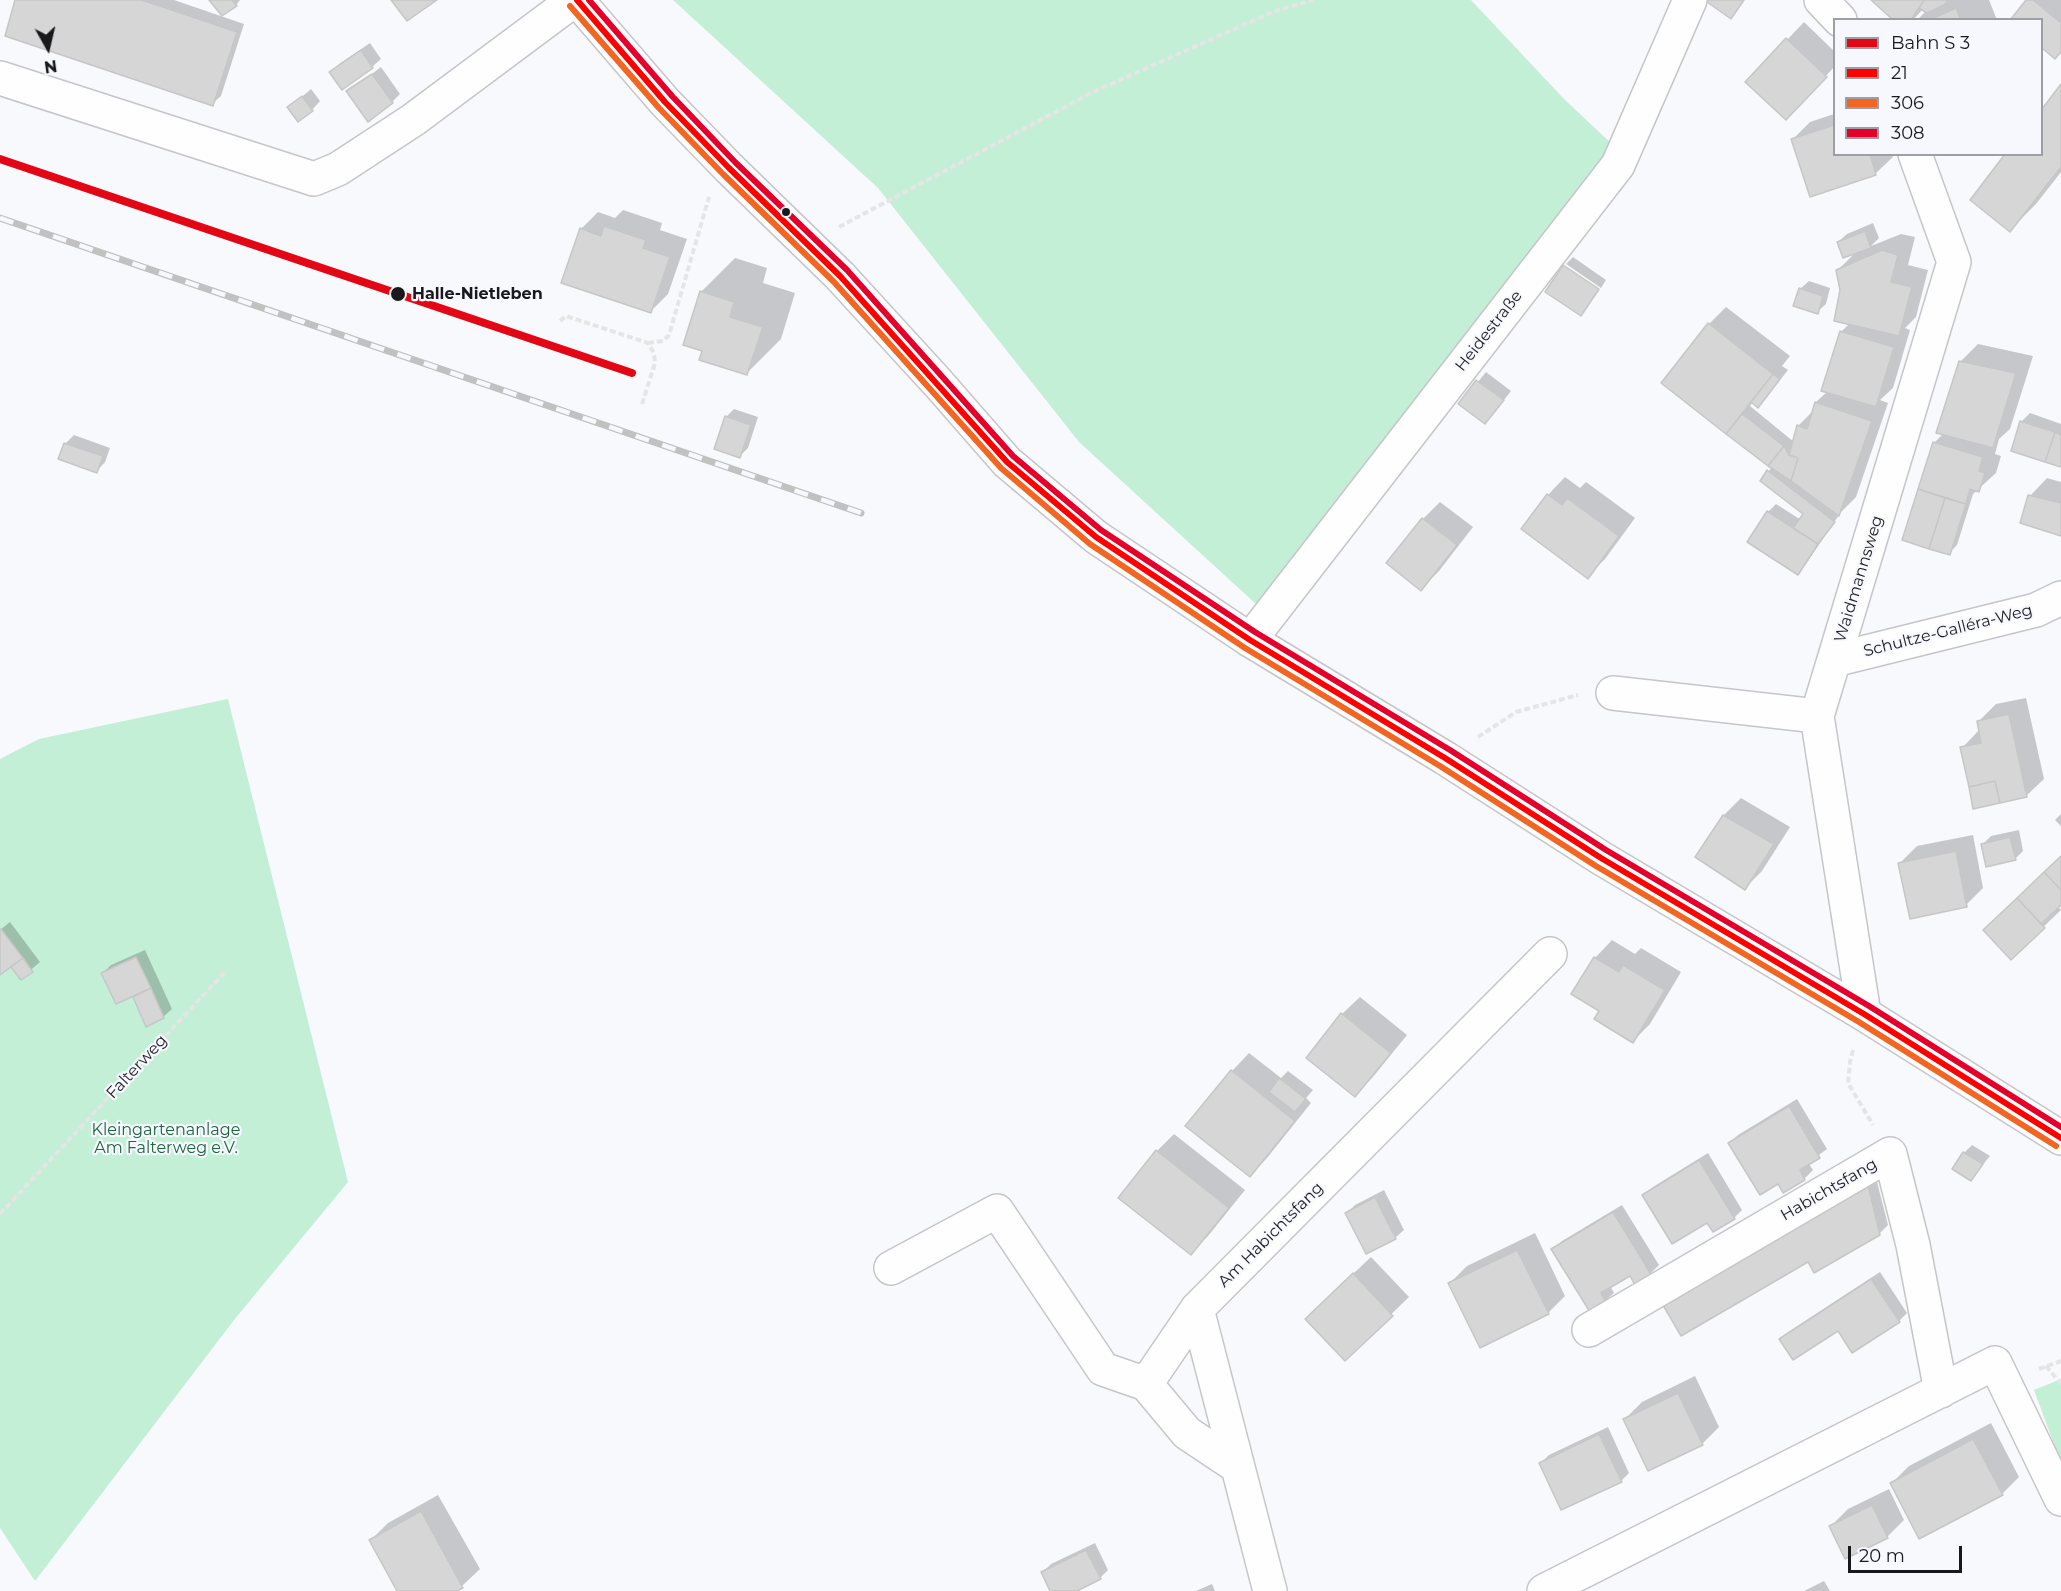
<!DOCTYPE html>
<meta charset="utf-8">
<style>
body{margin:0}
#map{position:relative;width:2061px;height:1591px;overflow:hidden;background:#f8f9fd;font-family:Montserrat,sans-serif}
canvas{display:block}
.legend{position:absolute;left:1833px;top:18px;width:210px;height:138px;box-sizing:border-box;background:#f7f8fe;border:2px solid #9e9fa4;margin:0;padding:8px 10px;list-style:none;font-size:18px;color:#19191d}
.legend li{display:flex;align-items:center;gap:12px;height:30px}
.legend b{width:30px;border:2px solid #9e9fa4}
.north{position:absolute;left:18px;top:18px;width:60px;height:60px;-webkit-text-stroke:4px #f7f8fe;paint-order:stroke;rotate:172deg;font-size:16px;font-weight:700;line-height:24px;text-align:center;color:#19191d}
.north::after{content:'';display:block;margin:auto;width:21px;height:27px;background:#19191d;clip-path:polygon(50% 0,100% 100%,50% 72%,0 100%)}
.scale{position:absolute;left:1848px;top:1546px;width:114px;height:27px;box-sizing:border-box;border:3px solid #19191d;border-top:0;padding-left:8px;font-size:18px;line-height:21px;white-space:nowrap;color:#19191d;-webkit-text-stroke:4px #f7f8fe;paint-order:stroke}
</style>
<div id="map">
<canvas width="2061" height="1591"></canvas>
<ul class="legend">
<li><b style="height:8px;background:#e30614"></b>Bahn S 3</li>
<li><b style="height:8px;background:#f00"></b>21</li>
<li><b style="height:8px;background:#f26522"></b>306</li>
<li><b style="height:8px;background:#e4002b"></b>308</li>
</ul>
<div class="north">N</div>
<div class="scale">20 m</div>
</div>
<script>
const context = document.querySelector('canvas').getContext('2d');
context.lineJoin = 'round';
function paint(path, color) { context.fillStyle = color; context.fill(path, 'evenodd'); }
const toPath = rows => new Path2D(rows.map(r => 'M' + r).join(''));
function trace(path, color, width, dash) { context.strokeStyle = color; context.lineWidth = width; context.lineCap = dash ? 'butt' : 'round'; context.setLineDash(dash || []); context.stroke(path); }
function label(font, color, halo, rows, align = 'center') {
  context.font = font + ' Montserrat,sans-serif'; context.lineWidth = 4.5; context.setLineDash([]); context.textBaseline = 'middle'; context.strokeStyle = halo; context.fillStyle = color; for (const [text, x, y, turn = 0] of rows) {
    context.save(); context.translate(x, y); context.rotate((+turn || 0) * Math.PI / 180); context.textAlign = isNaN(turn) ? turn : align; if (halo) context.strokeText(text, 0, 0); context.fillText(text, 0, 0); context.restore();
  }
}
const green = toPath([
 [673,0,1471,0,1565,100,1614,146,1256,604,1079,442,878,188],
 [228,699,348,1182,234,1320,35,1581,0,1528,0,759,39,739],
 [2061,1379,2061,1463,2034,1390]
]);
const shadow = toPath([
 [17,0,174,0,244,24,221,96,212,104],
 [211,0,240,0,236,5],
 [1873,0,1989,0,1997,20,1917,20,1926,11,1923,9,1913,20,1896,20],
 [2028,0,2061,0,2061,51,2055,57,2042,46,2042,20],
 [1804,22,1834,51,1834,67,1803,101,1787,40],
 [370,43,381,59,372,67,331,72,339,64],
 [381,67,400,94,392,102,348,92],
 [2061,86,2061,172,2036,204,2010,230,2042,154,2042,111],
 [311,89,320,101,312,110,289,108],
 [1834,114,1834,154,1892,154,1893,157,1875,174,1793,139,1810,122],
 [623,210,662,223,660,230,687,239,668,294,651,311,581,229,598,212,615,218],
 [1873,223,1879,238,1871,246,1901,234,1915,237,1908,265,1928,270,1916,317,1905,328,1910,330,1893,388,1880,400,1888,403,1856,497,1841,512,1806,564,1797,573,1768,512,1776,504,1801,520,1806,514,1769,471,1772,467,1663,383,1709,324,1726,307,1790,356,1782,366,1788,370,1766,398,1758,406,1753,402,1750,406,1794,442,1798,426,1814,410,1816,402,1828,391,1841,332,1850,323,1837,271,1856,252,1838,242,1847,234],
 [1573,257,1606,280,1601,288,1566,264],
 [735,258,767,268,763,283,795,293,781,339,747,373,704,350,701,292],
 [1564,267,1599,291,1580,315],
 [1809,281,1830,288,1826,304,1817,312,1800,289],
 [1978,344,2033,356,2010,429,1999,439,1995,454,2001,456,1996,473,1973,494,1957,545,1949,553,1904,539,1934,443,1944,433,1960,362],
 [1486,372,1511,391,1493,414,1460,404],
 [734,409,758,417,748,448,740,456,726,417],
 [2030,413,2061,424,2061,466,2021,422],
 [74,435,110,448,105,462,97,471,65,444],
 [1565,477,1580,488,1586,482,1635,518,1605,559,1587,577,1523,529,1548,495],
 [2047,478,2061,482,2061,535,2030,496],
 [1440,502,1473,527,1439,571,1421,589,1423,519],
 [2026,698,2044,779,2026,796,1962,748,1979,730,1978,722,1996,704],
 [1741,798,1790,827,1762,871,1745,888,1697,857,1724,815],
 [2061,814,2061,826,2055,820],
 [2019,830,2023,851,2015,859,1982,845,1991,836],
 [1973,835,1983,888,1966,905,1900,863,1917,846],
 [2061,858,2061,903,2058,906,2061,910,2011,958],
 [10,922,40,962,21,978,11,965,0,973,0,930],
 [1612,940,1635,954,1641,948,1681,972,1650,1024,1633,1041,1601,1010,1595,958],
 [145,950,172,1009,163,1017,147,1025,133,995,103,973,111,965],
 [1360,997,1407,1035,1372,1078,1355,1095,1342,1014],
 [1249,1053,1281,1078,1288,1071,1313,1090,1306,1098,1311,1103,1267,1158,1250,1175,1187,1126,1232,1071],
 [1797,1099,1827,1149,1808,1163,1813,1170,1804,1179,1784,1191,1779,1182,1730,1143,1738,1135],
 [1174,1134,1245,1190,1208,1236,1190,1253,1157,1151],
 [1972,1145,1990,1156,1971,1179,1964,1153],
 [1708,1153,1742,1210,1734,1218,1708,1221,1644,1195,1653,1187],
 [1876,1178,1888,1225,1879,1234,1809,1260,1681,1334],
 [1384,1190,1404,1230,1395,1238,1347,1213,1355,1205],
 [1622,1205,1659,1265,1651,1273,1636,1283,1630,1274,1610,1286,1614,1293,1605,1301,1553,1250,1562,1241],
 [1535,1233,1565,1296,1548,1313,1450,1283,1467,1266],
 [1371,1257,1409,1297,1345,1359,1324,1301],
 [1880,1272,1907,1313,1899,1321,1781,1339,1790,1331],
 [1695,1376,1719,1427,1702,1444,1625,1419,1642,1402],
 [1991,1423,2019,1477,2002,1494,1892,1483,1909,1466],
 [1608,1427,1629,1473,1621,1481,1541,1463,1549,1455],
 [1889,1489,1904,1520,1887,1537,1831,1526,1848,1509],
 [438,1495,480,1569,462,1586,454,1591,399,1591,371,1540,388,1523],
 [1095,1543,1108,1570,1100,1578,1073,1591,1052,1591,1043,1572,1051,1564],
 [1824,1581,1830,1591,1804,1591],
 [1212,1584,1215,1591,1196,1591]
]);
const building = toPath([
 [15,0,142,0,237,32,213,106,5,36,15,0],
 [209,0,232,0,237,6,222,16,209,0],
 [391,0,437,0,407,21,391,0],
 [1708,0,1744,0,1731,19,1707,2,1708,0],
 [1871,0,1924,0,1911,20,1893,20,1871,0],
 [1924,0,1948,0,1944,5,1927,13,1919,8,1924,0],
 [2026,0,2033,0,2061,23,2061,52,2055,59,2042,48,2042,20,2010,20,2026,0],
 [1956,8,1961,20,1929,20,1956,8],
 [1786,38,1827,77,1786,120,1745,82,1786,38],
 [361,50,373,68,342,90,329,72,361,50],
 [372,74,393,103,368,122,346,91,372,74],
 [2061,84,2061,167,2010,232,1970,200,2005,154,2042,154,2042,109,2061,84],
 [302,96,313,111,298,122,287,107,302,96],
 [1834,125,1834,154,1870,154,1876,175,1810,197,1791,139,1834,125],
 [604,226,646,240,643,248,670,257,651,313,561,283,580,228,601,236,604,226],
 [1865,231,1871,248,1843,258,1837,242,1865,231],
 [1882,250,1898,255,1891,282,1912,287,1899,336,1834,321,1840,290,1836,270,1882,250],
 [1563,265,1599,289,1581,316,1545,292,1563,265],
 [1799,288,1823,296,1818,314,1793,306,1799,288],
 [700,291,734,302,730,317,763,327,747,375,699,360,702,351,683,345,700,291],
 [1708,323,1773,374,1726,434,1661,383,1708,323],
 [1840,331,1894,347,1876,407,1821,391,1840,331],
 [1959,361,2016,373,1993,448,1936,433,1959,361],
 [1773,374,1780,379,1758,408,1751,402,1773,374],
 [1476,380,1504,400,1485,424,1458,404,1476,380],
 [1815,402,1872,421,1839,516,1791,481,1798,458,1789,455,1797,425,1807,429,1815,402],
 [1742,414,1784,446,1768,466,1726,434,1742,414],
 [725,416,751,425,740,458,714,449,725,416],
 [2020,421,2055,432,2045,462,2011,451,2020,421],
 [2055,432,2061,435,2061,467,2045,462,2055,432],
 [1933,442,1983,457,1979,471,1985,473,1979,492,1970,489,1966,504,1918,489,1933,442],
 [64,443,103,456,97,473,58,459,64,443],
 [1784,446,1789,455,1798,458,1791,481,1768,466,1784,446],
 [1767,470,1835,522,1818,544,1793,528,1803,514,1760,481,1767,470],
 [1918,489,1945,498,1929,549,1902,540,1918,489],
 [1547,494,1562,505,1567,498,1619,536,1588,579,1521,529,1547,494],
 [2028,495,2061,503,2061,536,2020,523,2028,495],
 [1945,498,1966,504,1950,555,1929,549,1945,498],
 [1767,511,1818,544,1798,575,1747,542,1767,511],
 [1422,518,1457,545,1421,591,1386,563,1422,518],
 [2009,714,2027,797,2000,803,1995,781,1969,787,1960,747,1981,743,1977,721,2009,714],
 [1995,781,2000,803,1973,809,1969,787,1995,781],
 [1723,815,1774,844,1745,890,1695,857,1723,815],
 [2010,837,2016,860,1986,867,1981,844,2010,837],
 [1956,851,1967,907,1910,919,1898,863,1956,851],
 [2061,856,2061,890,2044,872,2061,856],
 [2044,872,2061,890,2061,905,2041,924,2017,898,2044,872],
 [2017,898,2045,928,2011,960,1983,930,2017,898],
 [1,929,23,958,0,975,0,930,1,929],
 [136,957,151,988,116,1004,101,973,136,957],
 [1594,957,1619,972,1623,965,1665,990,1633,1043,1594,1019,1599,1011,1571,994,1594,957],
 [23,958,33,972,21,980,11,967,23,958],
 [151,988,164,1018,146,1027,133,997,151,988],
 [1341,1013,1391,1053,1355,1097,1306,1058,1341,1013],
 [1231,1070,1295,1121,1250,1177,1185,1126,1231,1070],
 [1279,1078,1306,1099,1295,1112,1269,1092,1279,1078],
 [1789,1106,1820,1158,1800,1170,1805,1180,1783,1193,1778,1184,1760,1195,1728,1143,1789,1106],
 [1156,1150,1229,1208,1191,1255,1118,1198,1156,1150],
 [1963,1152,1983,1164,1971,1181,1952,1169,1963,1152],
 [1699,1160,1735,1219,1713,1232,1707,1223,1672,1244,1642,1195,1699,1160],
 [1868,1185,1880,1235,1814,1273,1808,1262,1681,1336,1663,1305,1868,1185],
 [1375,1197,1396,1239,1366,1254,1345,1213,1375,1197],
 [1613,1212,1651,1274,1635,1285,1630,1276,1601,1293,1606,1302,1590,1312,1551,1249,1613,1212],
 [1517,1250,1549,1314,1480,1348,1448,1283,1517,1250],
 [1353,1273,1393,1316,1345,1361,1305,1319,1353,1273],
 [1871,1279,1900,1322,1852,1353,1838,1331,1793,1360,1779,1339,1871,1279],
 [1678,1393,1703,1445,1648,1471,1623,1419,1678,1393],
 [1599,1434,1622,1482,1561,1510,1539,1463,1599,1434],
 [1973,1439,2003,1495,1919,1539,1890,1483,1973,1439],
 [1872,1505,1888,1538,1845,1559,1829,1526,1872,1505],
 [421,1511,463,1588,457,1591,397,1591,369,1540,421,1511],
 [1086,1550,1101,1579,1077,1591,1050,1591,1041,1572,1086,1550]
]);
const path = toPath([
 [839,227,1095,91,1275,11,1313,0],
 [560,321,566,316,648,343,654,353,655,363,642,404],
 [648,343,663,341,669,335,709,197],
 [1478,737,1516,712,1578,695],
 [1853,1050,1850,1062,1848,1083,1873,1125],
 [0,1214,224,973],
 [2046,1366,2061,1384],
 [2039,1369,2061,1361]
]);
const minor = toPath([
 [1821,0,1840,20],
 [0,78,314,179,338,169,413,120,574,0],
 [1250,640,1618,165,1690,0],
 [1834,660,2036,610,2061,598],
 [1613,693,1817,716],
 [1864,1014,1817,716,1954,262,1915,154],
 [891,1268,997,1211,1103,1369,1146,1384,1197,1309],
 [1589,1330,1890,1154,1913,1245,1941,1391],
 [1146,1384,1187,1433,1238,1467],
 [1270,1591,1197,1309,1550,954],
 [1544,1591,1995,1363,2061,1499]
]);
const major = toPath([
 [577,0,665,102,729,168,840,276,938,383,1007,462,1096,537,1250,640,1445,758,1601,858,1864,1014,2061,1138]
]);
const rail = toPath([
 [0,218,861,513]
]);
const bus1 = toPath([
 [577,0,665,102,729,168,840,276,1007,462,1096,537,1250,640,1445,758,1601,858,1864,1014,2061,1138]
]);
const bus2 = toPath([
 [570,6,659,108,723,174,834,282,1001,468,1090,544,1245,648,1440,766,1596,866,1859,1022,2056,1146]
]);
const bus3 = toPath([
 [589,0,672,96,735,162,847,270,1013,456,1101,530,1255,632,1450,750,1606,850,1869,1006,2061,1127]
]);
const rail1 = toPath([
 [0,159,632,373]
]);
const markers = [
 [786,212,5,"#19191d"],
 [398,294,8,"#19191d"]
];
const stopNames = [
 ["Halle-Nietleben",412,294]
];
const streetNames = [
 ["Heidestraße",1489,331,-52],
 ["Waidmannsweg",1859,579,-73],
 ["Schultze-Galléra-Weg",1948,631,-14],
 ["Falterweg",137,1067,-47],
 ["Habichtsfang",1829,1190,-30],
 ["Am Habichtsfang",1271,1235,-45]
];
const parkNames = [
 ["Kleingartenanlage",166,1130],
 ["Am Falterweg e.V.",166,1148]
];
paint(green, '#c2efd5');
paint(shadow, '#0003');
paint(building, '#d7d6d6');
trace(building, '#c7c6c7', 1.5);
trace(minor, '#c6c6ca', 36);
trace(major, '#c6c6ca', 36);
trace(path, '#e5e5e6', 4, [6, 3]);
trace(minor, '#fefeff', 33);
trace(major, '#fefeff', 33);
trace(rail, '#c1c1c2', 7);
trace(rail, '#f7f8fe', 4.5, [14]);
trace(bus1, '#f00', 6);
trace(bus2, '#f26522', 6);
trace(bus3, '#e4002b', 6);
trace(rail1, '#e30614', 8);
for (const [x, y, r, color] of markers) { const dot = new Path2D(); dot.arc(x, y, r, 0, 2 * Math.PI); context.fillStyle = color; context.fill(dot); trace(dot, '#f7f8fe', 2); }
label('bold 16px', '#19191d', '#f7f8fe', stopNames, 'left');
label('16px', '#19191d', '#f7f8fe', streetNames);
label('16px', '#1d653f', '#f7f8fe', parkNames);
</script>
